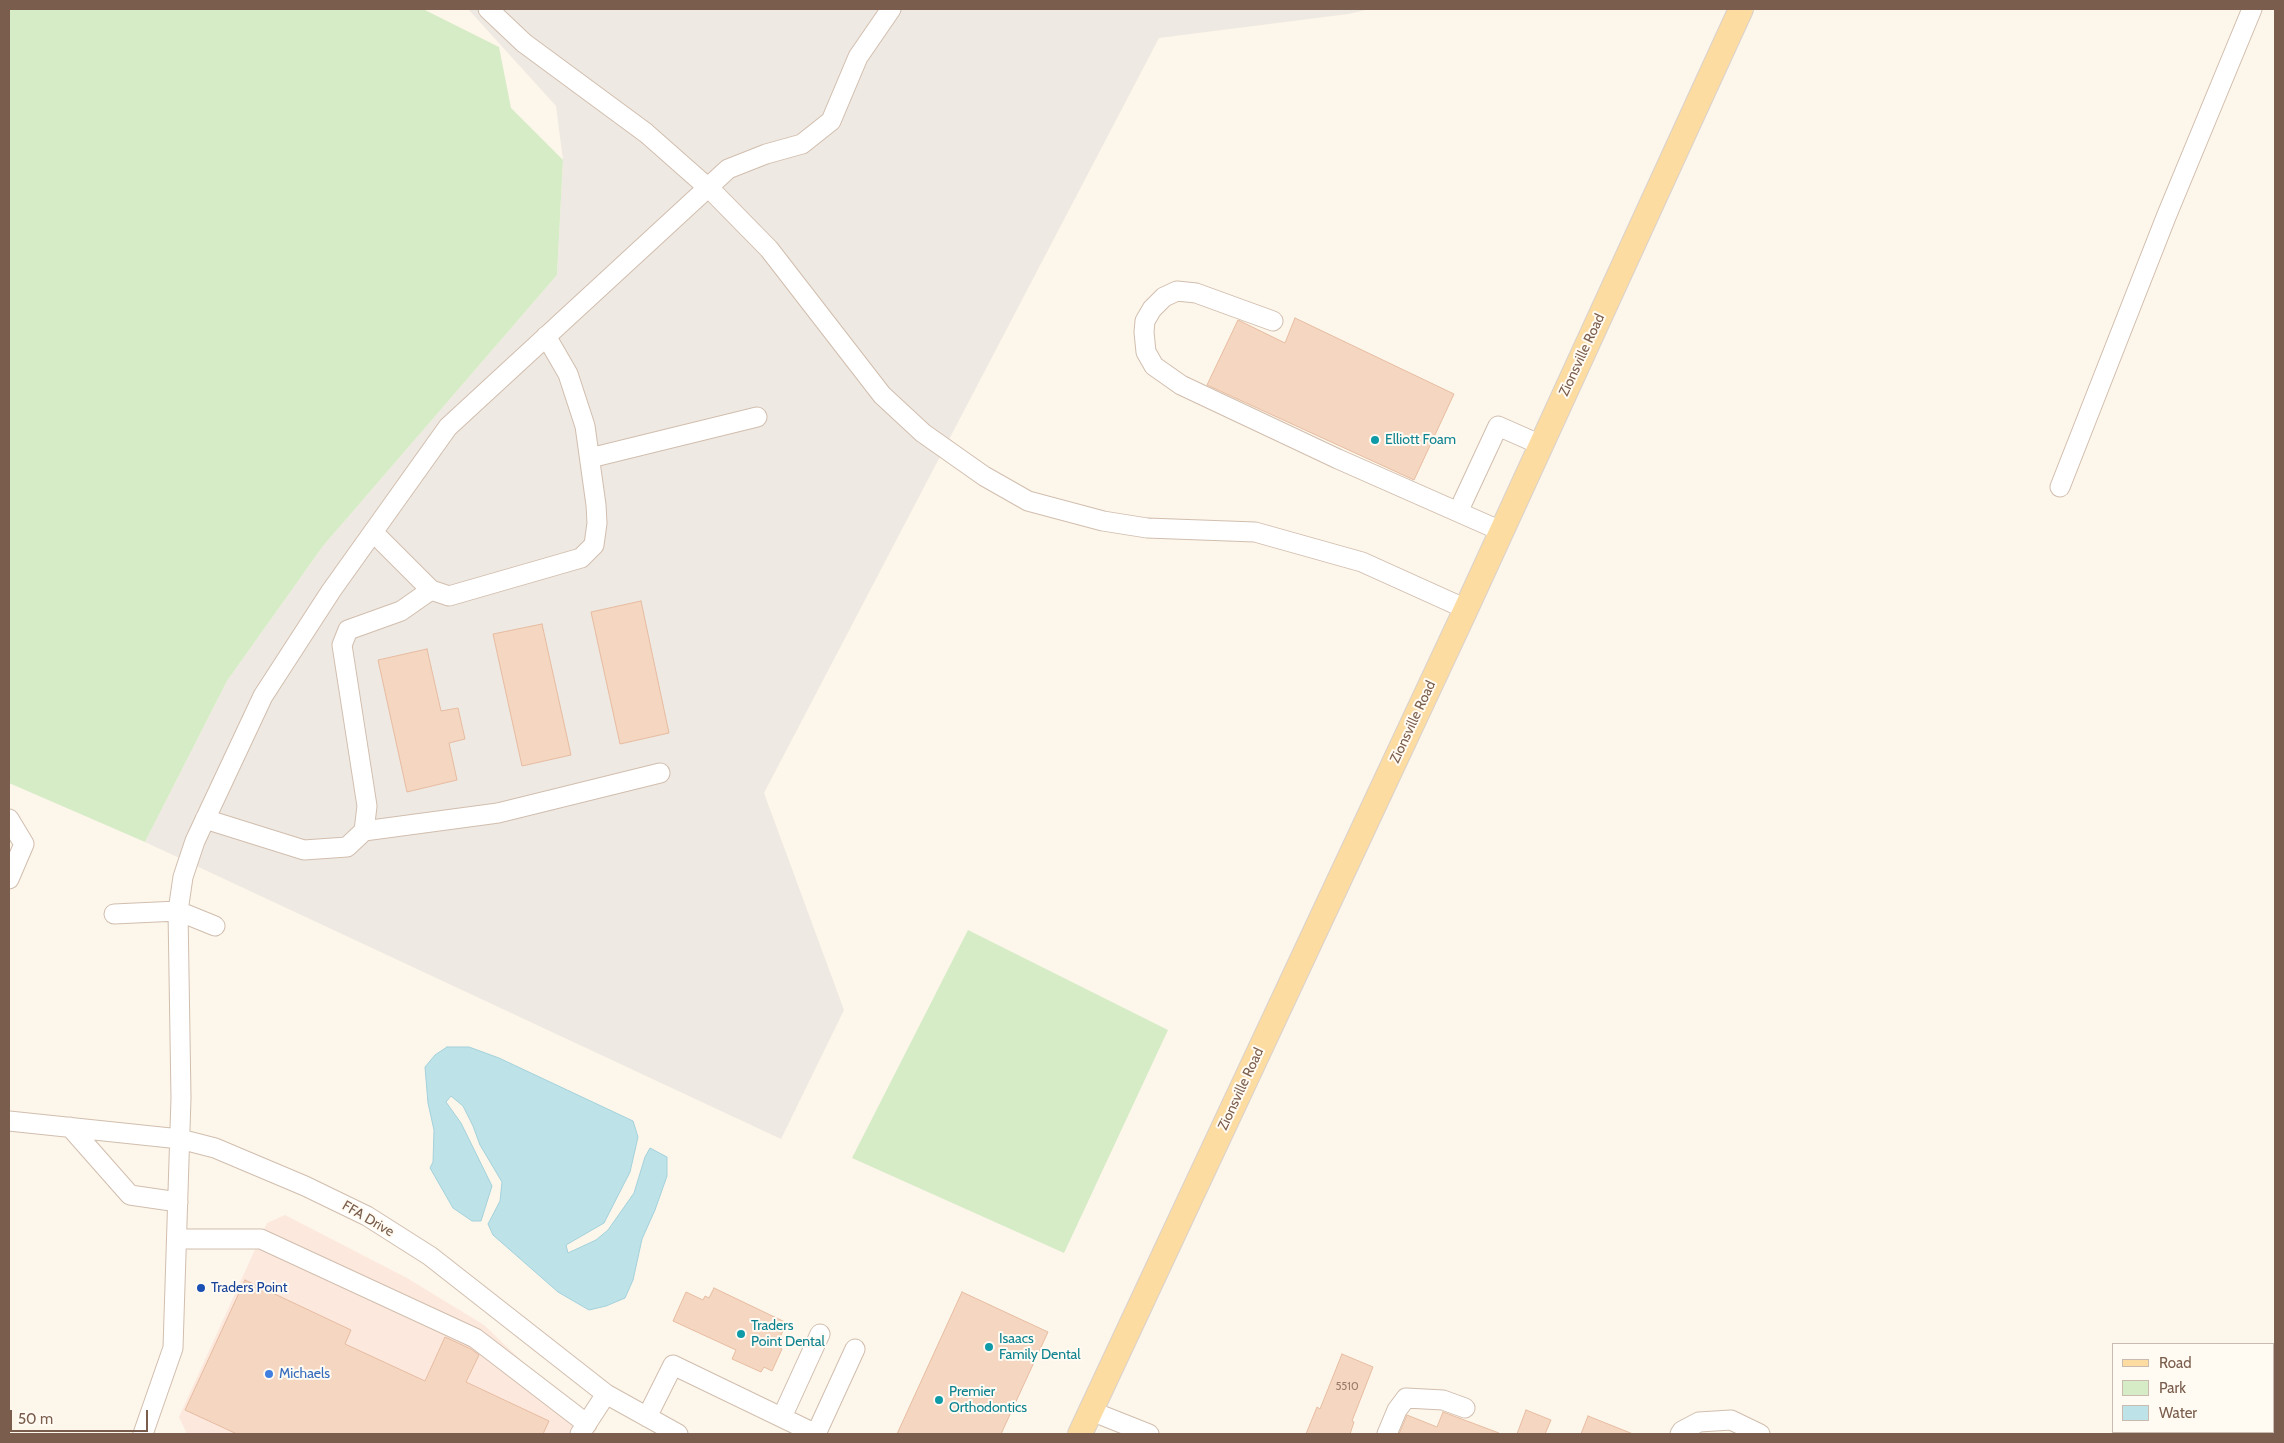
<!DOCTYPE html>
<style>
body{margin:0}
#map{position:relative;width:2284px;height:1443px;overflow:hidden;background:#fdf6ea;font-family:Cabin,sans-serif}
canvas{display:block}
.frame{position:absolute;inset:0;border:10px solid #7a5d4c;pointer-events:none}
.legend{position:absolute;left:2112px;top:1343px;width:162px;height:90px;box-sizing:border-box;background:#fffaf2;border:1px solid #cabbb0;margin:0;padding:6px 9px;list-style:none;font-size:15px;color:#7a5d4c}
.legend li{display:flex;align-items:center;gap:10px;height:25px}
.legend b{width:25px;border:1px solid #cabbb0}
.scale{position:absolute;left:10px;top:1410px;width:138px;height:22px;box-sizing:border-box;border:2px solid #7a5d4c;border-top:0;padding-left:6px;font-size:15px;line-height:18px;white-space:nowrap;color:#7a5d4c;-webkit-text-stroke:4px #fffaf2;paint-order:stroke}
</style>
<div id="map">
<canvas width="2284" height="1443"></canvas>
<div class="frame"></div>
<ul class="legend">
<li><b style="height:6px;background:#fddca2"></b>Road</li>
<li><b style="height:14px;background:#d6ecc7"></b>Park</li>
<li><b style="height:14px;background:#bde2e8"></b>Water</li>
</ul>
<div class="scale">50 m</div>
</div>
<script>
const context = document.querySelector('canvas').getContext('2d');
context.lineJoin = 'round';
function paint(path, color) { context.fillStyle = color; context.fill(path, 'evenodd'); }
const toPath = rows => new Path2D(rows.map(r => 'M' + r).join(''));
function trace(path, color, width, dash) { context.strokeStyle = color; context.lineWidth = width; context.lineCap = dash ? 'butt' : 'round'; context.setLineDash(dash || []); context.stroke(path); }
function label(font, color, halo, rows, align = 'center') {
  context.font = font + ' Cabin,sans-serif'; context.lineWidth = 4; context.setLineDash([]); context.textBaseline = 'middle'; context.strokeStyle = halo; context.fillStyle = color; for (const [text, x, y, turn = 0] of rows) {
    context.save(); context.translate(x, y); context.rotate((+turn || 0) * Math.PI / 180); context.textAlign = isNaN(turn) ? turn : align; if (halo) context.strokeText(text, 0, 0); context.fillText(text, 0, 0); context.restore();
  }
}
const commercial = toPath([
 [285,1215,407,1278,484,1325,595,1431,594,1434,185,1434,186,1432,179,1417,267,1223]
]);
const industrial = toPath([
 [468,9,1370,9,1348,14,1159,38,764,793,844,1010,781,1139,145,842,227,681,323,546,557,275,563,160,556,106]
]);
const green = toPath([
 [9,9,423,9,499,47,511,108,563,160,557,275,323,546,227,681,145,842,9,783],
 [968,930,1168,1030,1064,1253,852,1158]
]);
const water = toPath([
 [447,1047,469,1047,499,1058,633,1121,638,1137,630,1172,604,1223,566,1245,568,1253,596,1240,608,1230,634,1193,645,1157,650,1148,667,1157,667,1176,655,1210,642,1239,633,1280,625,1298,606,1306,589,1310,558,1292,493,1235,488,1224,500,1201,502,1182,480,1145,473,1126,463,1106,451,1096,446,1102,461,1123,492,1186,481,1221,472,1221,453,1208,430,1168,433,1162,434,1130,428,1103,425,1067,435,1055,447,1047]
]);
const building = toPath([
 [1295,318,1454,394,1414,480,1207,385,1238,320,1285,343,1295,318],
 [641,601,669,733,620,744,591,612,641,601],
 [542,624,571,755,522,766,493,634,542,624],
 [427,649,441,711,458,708,465,739,449,743,457,780,407,792,378,660,427,649],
 [245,1280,351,1330,345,1344,425,1381,445,1337,471,1349,479,1355,466,1382,549,1421,543,1434,237,1434,185,1410,245,1280],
 [714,1288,787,1323,776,1345,782,1349,772,1371,764,1367,761,1372,732,1359,736,1350,673,1321,686,1292,703,1300,705,1296,709,1298,714,1288],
 [962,1292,1048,1332,1001,1434,897,1434,962,1292],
 [1342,1354,1373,1367,1352,1421,1354,1422,1350,1434,1306,1434,1317,1407,1320,1409,1342,1354],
 [1526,1410,1551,1420,1545,1434,1517,1434,1526,1410],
 [1443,1412,1499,1433,1498,1434,1399,1434,1407,1415,1437,1427,1443,1412],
 [1588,1416,1633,1434,1581,1434,1588,1416]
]);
const minor = toPath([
 [488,9,524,43,646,133,714,193,769,249,882,395,923,433,984,476,1028,501,1103,521,1147,528,1255,532,1362,562,1466,609],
 [1273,321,1196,293,1177,291,1164,297,1152,309,1145,321,1144,332,1146,352,1154,366,1181,385,1338,459,1458,512],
 [590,458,757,417],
 [2060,487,2166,217,2252,9],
 [1501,531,1458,512,1498,426,1541,445],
 [373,532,431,590,449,596,581,558,594,545,597,523,596,505,585,426,568,374,546,336],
 [9,819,24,844,9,879],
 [205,819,304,850,347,847,364,831,367,806,342,645,348,630,401,611,431,590],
 [364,831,498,813,660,773],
 [114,914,178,911,215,926],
 [9,1121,180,1139,215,1148,305,1186,367,1216,430,1256,606,1394,678,1434],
 [70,1127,130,1195,178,1202],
 [177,1239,261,1239,475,1338,587,1424],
 [1091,1411,1149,1434],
 [647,1417,673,1365,816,1434],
 [782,1417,820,1334],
 [143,1434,173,1348,181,1098,178,911,183,877,195,841,263,696,331,591,448,427,728,169,766,154,802,144,831,121,858,57,891,9],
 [580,1434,606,1394],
 [816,1434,855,1349],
 [1387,1434,1397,1410,1406,1398,1443,1400,1465,1408],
 [1680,1434,1682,1431,1699,1422,1731,1420,1760,1434]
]);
const major = toPath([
 [1080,1434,1466,609,1741,9]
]);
const markers = [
 [1375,440,5,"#0f9aa8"],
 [201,1288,5,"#1a4fb4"],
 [741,1334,5,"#0f9aa8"],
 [989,1347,5,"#0f9aa8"],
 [269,1374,5,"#3f7fe0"],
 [939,1400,5,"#0f9aa8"]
];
const numberNames = [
 ["5510",1347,1387]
];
const streetNames = [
 ["Zionsville Road",1582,355,-65],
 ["Zionsville Road",1413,722,-65],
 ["Zionsville Road",1241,1089,-65],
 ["FFA Drive",368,1219,30]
];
const cultureNames = [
 ["Elliott Foam",1385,440],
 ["Traders",751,1326],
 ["Point Dental",751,1342],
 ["Isaacs",999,1339],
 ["Family Dental",999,1355],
 ["Premier",949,1392],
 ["Orthodontics",949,1408]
];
const transitNames = [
 ["Traders Point",211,1288]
];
const shopNames = [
 ["Michaels",279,1374]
];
paint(commercial, '#fde8de');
paint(industrial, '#efe9e3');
paint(green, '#d6ecc7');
paint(water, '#bde2e8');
trace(water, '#a3d1db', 1);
paint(building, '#f4d6c1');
trace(building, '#e7bca1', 1);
trace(minor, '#d1beae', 21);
trace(major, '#dad2cd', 26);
trace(minor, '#fff', 19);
trace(major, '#fddca2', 24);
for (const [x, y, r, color] of markers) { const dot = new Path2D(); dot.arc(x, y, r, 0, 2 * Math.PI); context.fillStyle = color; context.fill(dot); trace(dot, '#fffaf2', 2); }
label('11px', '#987b69', null, numberNames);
label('14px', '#7a5d4c', '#fffaf2', streetNames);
label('14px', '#0d838f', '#fffaf2', cultureNames, 'left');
label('14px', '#164399', '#fffaf2', transitNames, 'left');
label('14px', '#366cbe', '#fffaf2', shopNames, 'left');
</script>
